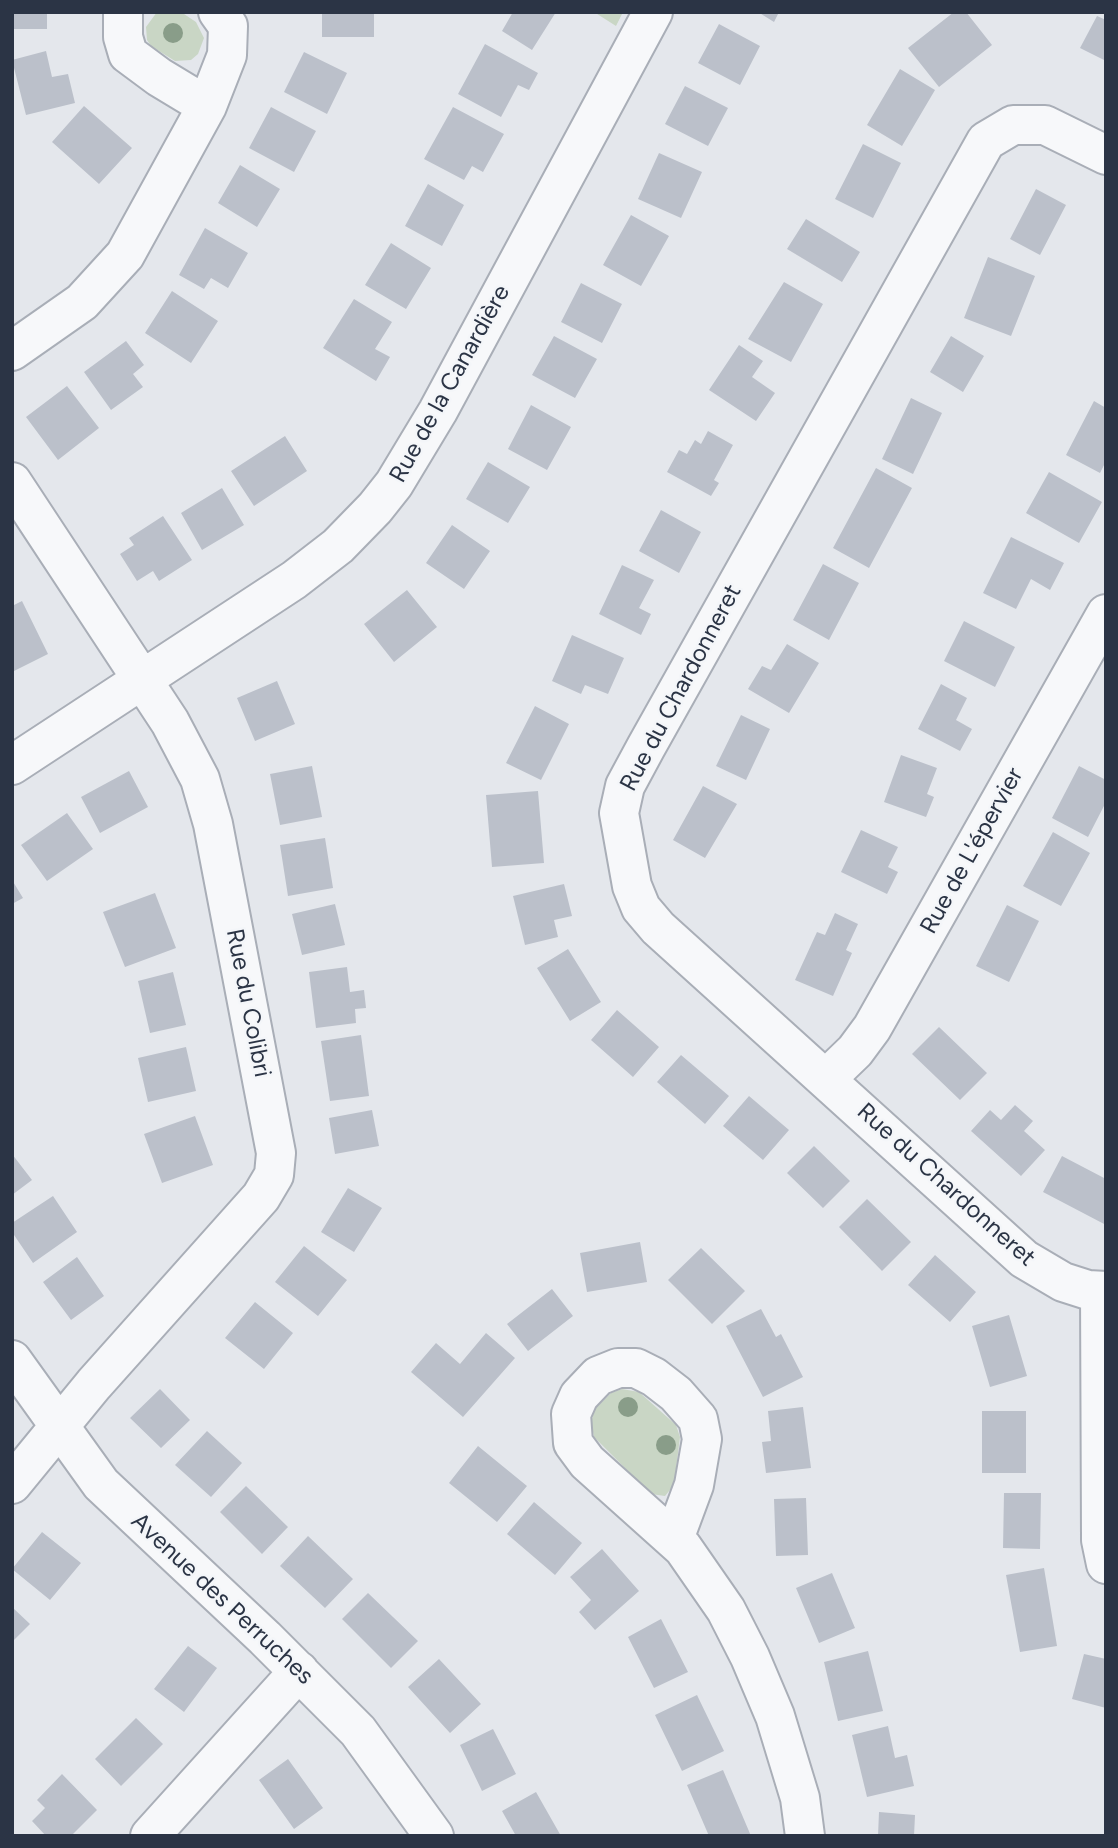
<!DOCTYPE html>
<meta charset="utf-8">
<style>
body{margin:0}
#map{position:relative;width:1118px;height:1848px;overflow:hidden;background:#e4e7ec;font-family:Figtree,sans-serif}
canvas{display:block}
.frame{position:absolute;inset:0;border:14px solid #2b3445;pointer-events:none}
</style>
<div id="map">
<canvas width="1118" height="1848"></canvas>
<div class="frame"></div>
</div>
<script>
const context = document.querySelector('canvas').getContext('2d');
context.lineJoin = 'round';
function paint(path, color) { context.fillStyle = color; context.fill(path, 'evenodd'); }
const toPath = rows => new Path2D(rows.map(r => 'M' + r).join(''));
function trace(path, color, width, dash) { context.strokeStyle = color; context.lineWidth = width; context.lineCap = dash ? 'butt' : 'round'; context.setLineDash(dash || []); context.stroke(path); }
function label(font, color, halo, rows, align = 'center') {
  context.font = font + ' Figtree,sans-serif'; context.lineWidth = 5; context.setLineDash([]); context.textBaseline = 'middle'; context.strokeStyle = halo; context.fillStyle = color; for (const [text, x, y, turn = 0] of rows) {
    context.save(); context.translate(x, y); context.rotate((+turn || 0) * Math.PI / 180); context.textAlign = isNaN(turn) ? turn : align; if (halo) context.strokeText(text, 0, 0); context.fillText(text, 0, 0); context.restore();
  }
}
const green = toPath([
 [157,12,181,12,196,22,204,38,198,54,191,60,175,61,151,46,147,40,146,27],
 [594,12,623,12,616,26],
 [622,1389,639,1392,676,1425,680,1437,674,1485,665,1496,651,1494,594,1437,591,1422,595,1409,611,1393]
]);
const building = toPath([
 [12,12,47,12,47,29,12,29],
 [322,12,374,12,374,37,322,37],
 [513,12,556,12,532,50,502,31],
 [758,12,779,12,774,22],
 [954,12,966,12,992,45,939,87,908,48],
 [1097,16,1106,20,1106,61,1080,48],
 [719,24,760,46,740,85,698,63],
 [485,44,538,73,529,90,518,85,501,117,458,94],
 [46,51,52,77,68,74,75,103,26,115,12,60],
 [304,52,347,73,327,114,284,92],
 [900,69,935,90,902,146,867,125],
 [685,86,728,108,708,146,665,124],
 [84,106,132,148,99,184,52,142],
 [271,107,316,131,294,172,249,148],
 [453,107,504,134,483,172,472,166,464,180,424,159],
 [863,144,901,163,873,218,835,199],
 [659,153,702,172,681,218,638,199],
 [240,165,280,189,257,227,218,203],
 [428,184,464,205,442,246,405,226],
 [1036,189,1066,205,1040,255,1010,239],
 [631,215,669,236,641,286,603,265],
 [806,219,860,252,842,282,787,249],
 [205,228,248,253,228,288,211,278,204,289,179,275],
 [391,243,431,268,406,309,365,285],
 [988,257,1035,276,1011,336,964,318],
 [784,282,823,304,791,362,748,339],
 [581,283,622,304,602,343,561,322],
 [172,291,218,321,191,363,145,333],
 [354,299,392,322,375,349,390,357,376,381,323,348],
 [554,336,597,359,575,398,532,375],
 [951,336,984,356,963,392,930,372],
 [126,341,144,365,133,374,143,387,111,410,84,372],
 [739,345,763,361,752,377,775,393,756,421,709,390],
 [67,386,99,428,58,460,26,417],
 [911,398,942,413,913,474,882,459],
 [1094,401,1106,408,1106,461,1100,473,1066,455],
 [531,405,571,427,547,470,508,449],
 [708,431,733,445,714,480,719,483,711,496,667,472,679,450,687,454,695,440,701,444],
 [285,436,307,471,254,506,231,471],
 [488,462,530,487,508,523,466,499],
 [876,468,912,488,869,568,833,548],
 [1049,472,1102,502,1079,543,1026,513],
 [222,488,244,525,202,550,181,513],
 [661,510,701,532,679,573,639,551],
 [163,516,192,560,159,581,153,571,137,581,120,554,134,545,129,538],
 [452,525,490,551,464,589,426,563],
 [1011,537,1064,563,1050,590,1031,579,1016,609,983,593],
 [823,564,859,583,829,640,793,620],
 [622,565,654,580,639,608,651,614,641,635,599,614],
 [407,590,437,627,394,662,364,624],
 [22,601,48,654,12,672,12,606],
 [964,621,1015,647,995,687,944,661],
 [572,635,624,658,608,694,585,685,581,694,552,681],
 [787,644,819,663,789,713,748,689,762,666,771,670],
 [277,681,295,724,255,741,237,698],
 [941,684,967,698,956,720,972,729,960,751,918,729],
 [535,706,569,724,541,780,506,763],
 [741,715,770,729,746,780,716,766],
 [901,755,937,768,927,794,934,797,926,817,884,802],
 [312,766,322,817,280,825,270,774],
 [1079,766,1106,780,1106,802,1088,837,1052,818],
 [129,771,148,807,100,833,81,797],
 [703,786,737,804,705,858,673,840],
 [538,791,544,863,492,867,486,795],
 [67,813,93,849,47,881,21,845],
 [861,830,898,847,888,867,898,872,887,894,841,872],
 [1053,832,1090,853,1061,906,1023,886],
 [325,838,333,888,288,896,280,845],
 [12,880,23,898,12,904],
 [564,884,572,916,554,920,558,937,525,945,513,896],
 [155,893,176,948,125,967,103,912],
 [335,904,345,945,302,955,292,914],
 [1007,905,1039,921,1009,982,976,966],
 [835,913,858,924,846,950,852,953,833,996,795,980,817,932,825,935],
 [568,949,601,1002,570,1021,537,968],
 [347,967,350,992,364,990,366,1008,355,1009,356,1023,316,1028,309,972],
 [173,972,186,1025,150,1033,138,981],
 [617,1010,659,1047,633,1077,591,1040],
 [939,1027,987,1073,960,1100,912,1054],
 [361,1035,369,1096,330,1101,321,1041],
 [186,1047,196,1091,148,1102,138,1058],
 [681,1055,729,1096,705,1124,657,1082],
 [749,1096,789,1130,763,1160,723,1126],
 [1015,1105,1033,1121,1024,1131,1045,1150,1021,1176,971,1131,990,1110,1001,1120],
 [372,1110,379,1146,335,1154,329,1118],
 [195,1116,213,1165,162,1183,144,1134],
 [814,1146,850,1181,823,1208,787,1173],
 [12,1154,32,1180,12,1195],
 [1062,1156,1106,1179,1106,1225,1043,1192],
 [348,1188,382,1208,354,1252,321,1232],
 [53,1196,77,1232,33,1263,12,1232,12,1223],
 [867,1199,911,1242,882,1271,839,1227],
 [640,1242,647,1282,587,1292,580,1253],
 [304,1246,347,1280,318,1316,275,1282],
 [701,1248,745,1291,712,1324,668,1280],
 [935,1255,976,1292,950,1322,908,1285],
 [77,1257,104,1296,71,1320,43,1282],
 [552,1289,573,1316,528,1351,507,1324],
 [255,1302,293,1333,264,1369,225,1338],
 [761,1309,776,1337,781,1334,803,1377,763,1397,726,1326],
 [1009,1315,1027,1376,990,1387,972,1326],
 [486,1333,515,1358,463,1417,411,1372,436,1343,460,1364],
 [160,1389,190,1420,161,1448,130,1418],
 [803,1407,811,1468,766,1473,762,1442,771,1441,768,1411],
 [982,1411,1026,1411,1026,1473,982,1473],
 [207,1431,242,1463,211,1497,175,1465],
 [478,1446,527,1486,497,1522,449,1483],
 [246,1486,288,1527,262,1554,220,1512],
 [1004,1493,1041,1493,1040,1549,1003,1548],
 [806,1498,808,1555,776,1556,774,1499],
 [534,1502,582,1543,555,1575,507,1534],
 [42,1532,81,1563,50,1600,12,1569],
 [308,1536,353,1579,325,1608,280,1566],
 [602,1549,639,1591,595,1630,579,1612,591,1600,570,1577],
 [1044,1568,1057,1646,1020,1652,1006,1575],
 [832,1573,855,1628,819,1643,796,1588],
 [368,1593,418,1641,391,1668,342,1619],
 [12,1607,30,1624,12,1642],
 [661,1619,688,1672,654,1688,628,1637],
 [188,1646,217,1668,184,1712,154,1689],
 [868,1651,883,1711,838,1721,824,1662],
 [1084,1654,1106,1659,1106,1708,1072,1699],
 [439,1659,481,1704,450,1733,408,1687],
 [697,1695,724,1751,682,1771,655,1715],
 [136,1718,163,1744,121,1786,95,1759],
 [888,1726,895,1758,907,1755,914,1786,867,1797,852,1735],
 [493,1729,516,1774,482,1791,460,1745],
 [288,1759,323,1808,294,1829,259,1780],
 [723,1770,751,1836,709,1836,687,1785],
 [62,1774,97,1810,71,1836,46,1836,32,1821,45,1808,37,1800],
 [536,1792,561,1836,516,1836,502,1811],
 [879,1812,915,1815,914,1836,878,1836]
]);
const minor = toPath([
 [123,12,123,37,128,54,159,77,207,106],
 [1106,155,1045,125,1013,125,986,141,646,747,625,786,619,813,632,886,641,908,658,928,1024,1259,1063,1282,1088,1290,1106,1291],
 [12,351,82,302,125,255,207,106,227,55,228,26,218,12],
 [12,482,170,722,200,779,213,824,276,1153,274,1175,261,1197,94,1384,12,1484],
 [12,765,294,580,338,546,375,508,394,484,438,411,653,12],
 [827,1078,855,1051,872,1028,1106,614],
 [1100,1292,1101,1540,1106,1564],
 [12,1360,101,1484,265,1638,358,1731,434,1836],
 [674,1539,694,1485,702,1439,698,1419,676,1394,654,1377,636,1368,618,1368,598,1376,579,1396,571,1414,573,1443,587,1462,683,1548,726,1610,750,1657,775,1716,800,1798,805,1836],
 [150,1836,299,1671]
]);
const trees = [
 [173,33],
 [628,1407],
 [666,1445]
];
const streetNames = [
 ["Rue de la Canardière",450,384,-61],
 ["Rue du Chardonneret",681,688,-62],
 ["Rue de L'épervier",972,851,-61],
 ["Rue du Colibri",248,1003,79],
 ["Rue du Chardonneret",946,1185,42],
 ["Avenue des Perruches",222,1599,43]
];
paint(green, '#c9d6c5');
paint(building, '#bbc0ca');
trace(minor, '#a9aeb7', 42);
trace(minor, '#f7f8fa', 38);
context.fillStyle = '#899d89';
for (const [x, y] of trees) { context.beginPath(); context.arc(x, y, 10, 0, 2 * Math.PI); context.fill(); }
label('24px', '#2b3445', '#f4f6f9', streetNames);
</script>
